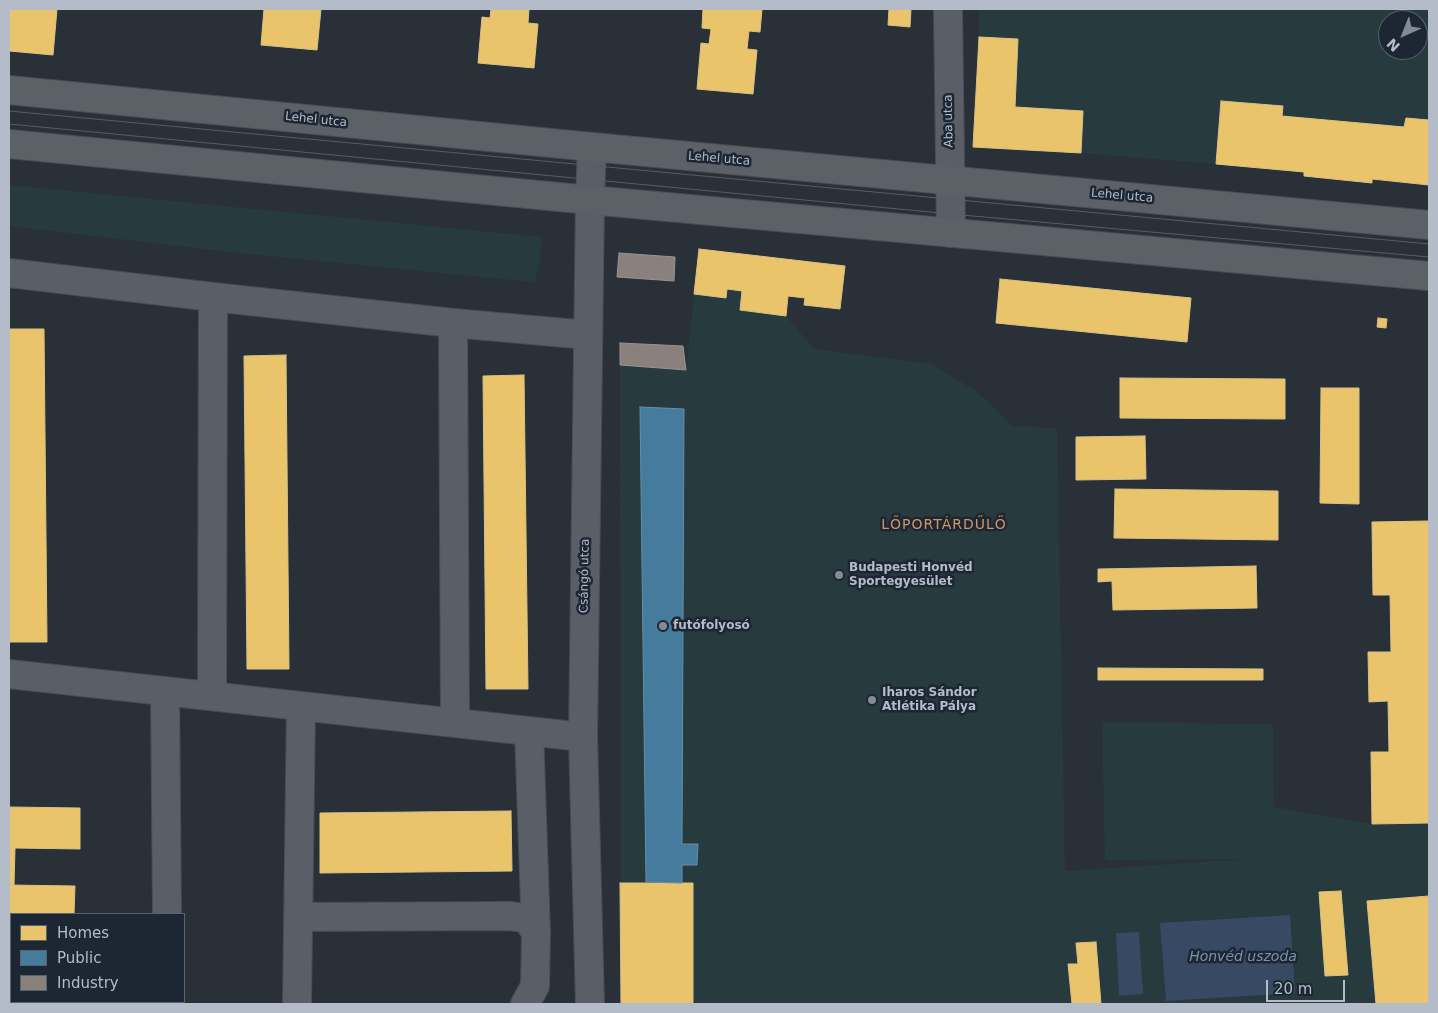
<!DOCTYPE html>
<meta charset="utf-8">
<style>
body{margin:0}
#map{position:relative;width:1438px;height:1013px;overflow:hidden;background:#2a3038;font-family:"DejaVu Sans",sans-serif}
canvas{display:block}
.frame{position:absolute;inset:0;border:10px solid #b4bcc9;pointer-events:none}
.legend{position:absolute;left:10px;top:913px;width:175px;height:90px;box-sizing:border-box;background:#1d2633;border:1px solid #59626f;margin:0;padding:6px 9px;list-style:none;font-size:15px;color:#b4bcc9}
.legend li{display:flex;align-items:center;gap:10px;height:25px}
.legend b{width:25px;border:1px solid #59626f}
.north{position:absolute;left:1378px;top:10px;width:50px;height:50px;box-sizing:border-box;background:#1d2633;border:1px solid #59626f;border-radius:50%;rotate:224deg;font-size:14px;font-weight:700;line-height:20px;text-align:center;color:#b4bcc9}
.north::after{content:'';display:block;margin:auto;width:18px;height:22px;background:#848b96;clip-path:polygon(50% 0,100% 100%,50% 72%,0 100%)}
.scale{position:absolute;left:1266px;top:980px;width:79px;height:22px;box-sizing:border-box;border:2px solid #b4bcc9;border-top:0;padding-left:6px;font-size:15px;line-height:18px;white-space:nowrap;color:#b4bcc9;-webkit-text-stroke:4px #1d2633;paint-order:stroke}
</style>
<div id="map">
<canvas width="1438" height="1013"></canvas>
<div class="frame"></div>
<ul class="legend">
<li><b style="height:14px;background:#e9c46a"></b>Homes</li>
<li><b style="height:14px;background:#457b9d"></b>Public</li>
<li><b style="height:14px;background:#8a817c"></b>Industry</li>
</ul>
<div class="north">N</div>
<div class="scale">20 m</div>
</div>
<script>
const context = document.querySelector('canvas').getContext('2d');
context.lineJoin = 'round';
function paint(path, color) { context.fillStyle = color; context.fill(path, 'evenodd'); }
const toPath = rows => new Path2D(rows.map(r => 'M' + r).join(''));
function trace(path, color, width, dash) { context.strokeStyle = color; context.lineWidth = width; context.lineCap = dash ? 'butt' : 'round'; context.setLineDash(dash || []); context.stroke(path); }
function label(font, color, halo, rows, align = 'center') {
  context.font = font + ' "DejaVu Sans",sans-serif'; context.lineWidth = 5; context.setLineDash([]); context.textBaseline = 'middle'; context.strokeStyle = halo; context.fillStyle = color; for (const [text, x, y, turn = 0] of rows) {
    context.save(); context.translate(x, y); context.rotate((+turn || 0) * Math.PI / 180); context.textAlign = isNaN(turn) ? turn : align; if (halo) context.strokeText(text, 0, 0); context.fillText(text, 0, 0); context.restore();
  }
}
const green = toPath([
 [979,9,1429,9,1429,185,1373,179,1372,183,1304,176,1304,172,1216,164,1081,153,973,147,979,37],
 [1388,20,1418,20,1418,50,1388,50],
 [9,185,542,237,539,268,534,282,238,253,9,226],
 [727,289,742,291,740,310,786,316,814,349,931,364,976,391,1012,426,1057,428,1065,871,1244,859,1105,860,1102,722,1273,724,1274,807,1372,824,1429,823,1429,1004,621,1004,620,365,686,370,694,294,726,298]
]);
const water = toPath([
 [1290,915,1295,993,1166,1001,1160,923],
 [1139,932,1143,994,1119,996,1116,933]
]);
const homes = toPath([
 [9,9,57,9,53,55,9,51,9,9],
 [264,9,321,9,317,50,261,45,264,9],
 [491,9,529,9,528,23,538,24,534,68,478,63,482,17,490,18,491,9],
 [703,9,762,9,760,32,749,31,747,49,757,50,753,94,697,89,701,43,709,44,711,29,702,28,703,9],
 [889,9,911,9,910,27,888,25,889,9],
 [979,37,1018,39,1015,107,1083,111,1081,153,973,147,979,37],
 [1221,101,1283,106,1282,116,1404,127,1406,118,1429,120,1429,185,1372,179,1372,183,1304,176,1304,172,1216,164,1221,101],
 [699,249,845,266,840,309,804,305,805,298,788,296,786,316,740,310,742,291,727,289,726,298,694,294,699,249],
 [1000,279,1191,298,1187,342,996,323,1000,279],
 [1378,318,1387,319,1386,328,1377,327,1378,318],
 [9,329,44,329,47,642,9,642,9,329],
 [286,355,289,669,247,669,244,356,286,355],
 [524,375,528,689,486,689,483,376,524,375],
 [1120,378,1285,379,1285,419,1120,418,1120,378],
 [1321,388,1359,388,1359,504,1320,503,1321,388],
 [1145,436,1146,479,1076,480,1076,437,1145,436],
 [1115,489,1278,491,1278,540,1114,538,1115,489],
 [1429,521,1429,823,1372,824,1371,752,1389,752,1388,701,1369,702,1368,652,1391,652,1390,595,1373,595,1372,522,1429,521],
 [1256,566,1257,608,1113,610,1112,581,1098,582,1098,569,1256,566],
 [1098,668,1263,669,1263,680,1098,680,1098,668],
 [9,807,80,808,80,849,15,848,14,885,9,885,9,807],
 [511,811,512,871,320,873,320,813,511,811],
 [620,883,693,883,693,1004,621,1004,620,883],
 [9,885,75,886,74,914,11,914,11,976,9,976,9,885],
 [1341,891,1348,975,1325,976,1319,892,1341,891],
 [1429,896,1429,1004,1376,1004,1367,901,1429,896],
 [1096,942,1101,1004,1072,1004,1068,964,1078,964,1076,943,1096,942],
 [9,976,11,976,11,1002,89,1002,89,1004,9,1004,9,976]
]);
const public = toPath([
 [640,407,684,409,682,844,698,844,697,865,682,865,682,883,646,882,640,407]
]);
const industry = toPath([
 [619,253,675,257,674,281,617,277,619,253],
 [620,343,683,346,686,370,620,365,620,343]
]);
const minor = toPath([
 [948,9,951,233],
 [9,273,213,297,453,323,588,335],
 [453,323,455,723],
 [9,674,583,737],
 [165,691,167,914],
 [212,696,213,297],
 [529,731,536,933],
 [298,917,508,916,527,918,536,933,535,986,525,1004],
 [168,1002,168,1004],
 [297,1004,301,706],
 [590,1004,583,737,590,200,592,147]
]);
const major = toPath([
 [9,90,592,147,1429,225],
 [9,144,590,200,1429,276]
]);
const tram = toPath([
 [9,111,1429,244],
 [9,124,951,214,1429,257]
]);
const markers = [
 [839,575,5,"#848b96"],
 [663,626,5,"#848b96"],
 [872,700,5,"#848b96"]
];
const streetNames = [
 ["Lehel utca",316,120,6],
 ["Aba utca",949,121,-91],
 ["Lehel utca",719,159,5],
 ["Lehel utca",1122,196,5],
 ["Csángó utca",585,576,-89]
];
const poiNames = [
 ["Budapesti Honvéd",849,568],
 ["Sportegyesület",849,582],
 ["futófolyosó",673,626],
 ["Iharos Sándor",882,693],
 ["Atlétika Pálya",882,707]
];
const neighbourhoodNames = [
 ["LŐPORTÁRDŰLŐ",944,525]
];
const waterNames = [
 ["Honvéd uszoda",1243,957]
];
paint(green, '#273a3e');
paint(water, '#384963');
paint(homes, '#e9c46a');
trace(homes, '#d9c286', 1);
paint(public, '#457b9d');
trace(public, '#668eaa', 1);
paint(industry, '#8a817c');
trace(industry, '#979393', 1);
trace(minor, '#484c53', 30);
trace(major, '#484c55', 30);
trace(minor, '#5a5e66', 28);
trace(major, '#5c6168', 28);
trace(tram, '#595d64', 1);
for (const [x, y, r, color] of markers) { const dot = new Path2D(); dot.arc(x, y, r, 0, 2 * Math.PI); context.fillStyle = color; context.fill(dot); trace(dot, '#1d2633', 2); }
label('12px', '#b4bcc9', '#1d2633', streetNames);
label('bold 12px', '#b4bcc9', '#1d2633', poiNames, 'left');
context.letterSpacing = '1px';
label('14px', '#d59563', '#1d2633', neighbourhoodNames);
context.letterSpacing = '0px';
label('italic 14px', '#7c92b1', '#1d2633', waterNames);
</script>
